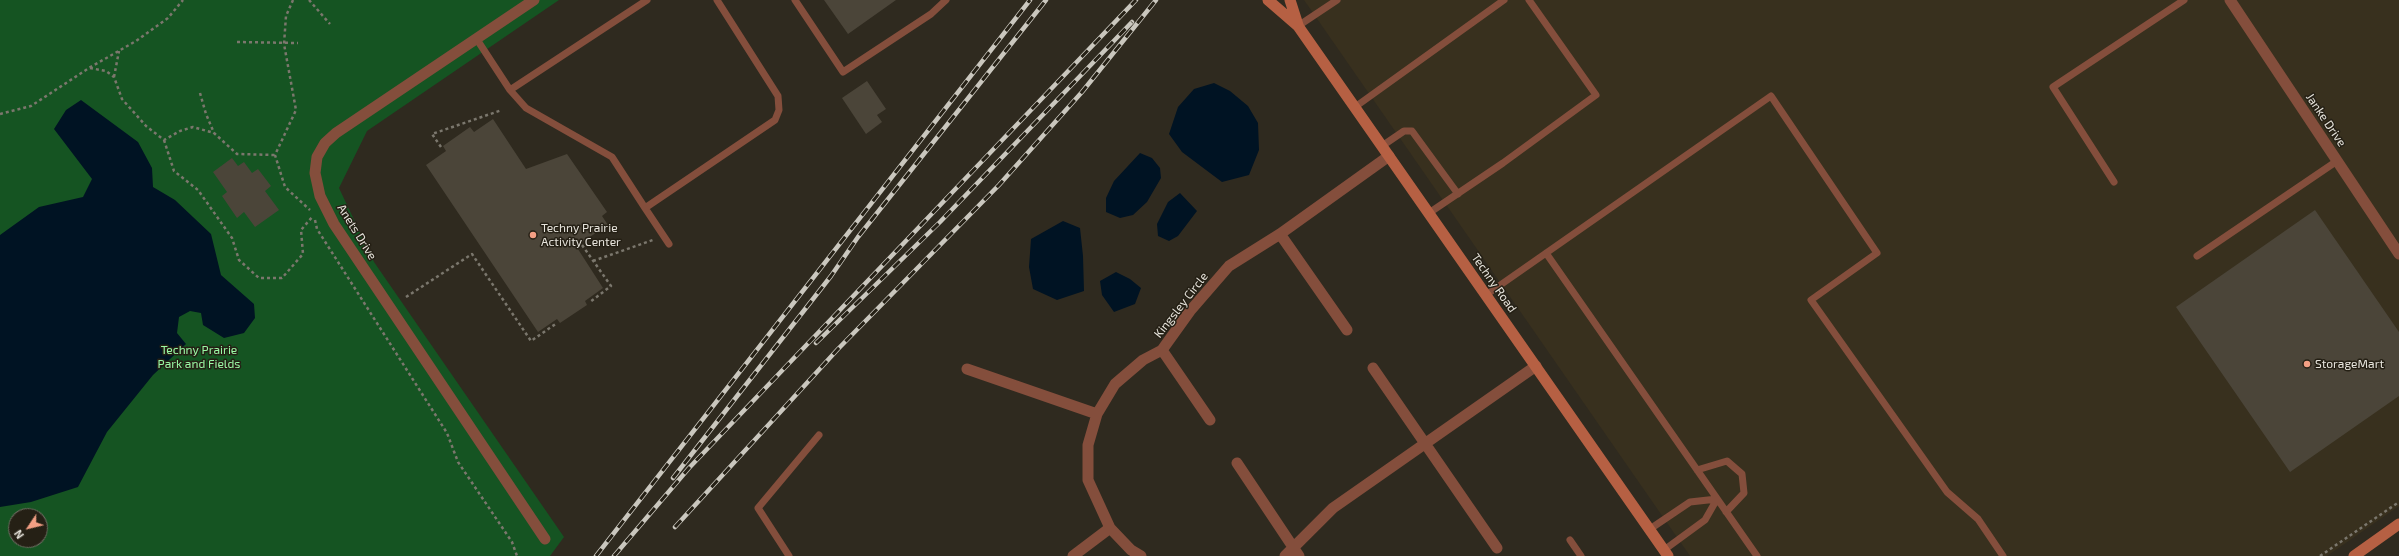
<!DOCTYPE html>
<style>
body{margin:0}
#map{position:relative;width:2399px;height:556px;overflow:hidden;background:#2f2a1f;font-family:"Exo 2",sans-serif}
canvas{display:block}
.north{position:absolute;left:8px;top:508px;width:40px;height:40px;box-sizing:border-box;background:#252015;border:1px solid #736e65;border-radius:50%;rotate:235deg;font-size:11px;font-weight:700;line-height:16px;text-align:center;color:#e7e4dc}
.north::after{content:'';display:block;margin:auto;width:14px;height:18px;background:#f39f84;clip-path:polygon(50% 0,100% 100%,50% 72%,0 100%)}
</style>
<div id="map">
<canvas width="2399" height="556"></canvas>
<div class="north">N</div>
</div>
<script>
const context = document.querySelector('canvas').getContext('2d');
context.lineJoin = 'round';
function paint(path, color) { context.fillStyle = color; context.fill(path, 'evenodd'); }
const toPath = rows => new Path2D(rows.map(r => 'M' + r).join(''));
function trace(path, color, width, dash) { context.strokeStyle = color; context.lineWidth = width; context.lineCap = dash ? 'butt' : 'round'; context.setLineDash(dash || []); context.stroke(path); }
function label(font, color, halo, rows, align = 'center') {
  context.font = font + ' "Exo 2",sans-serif'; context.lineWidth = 3; context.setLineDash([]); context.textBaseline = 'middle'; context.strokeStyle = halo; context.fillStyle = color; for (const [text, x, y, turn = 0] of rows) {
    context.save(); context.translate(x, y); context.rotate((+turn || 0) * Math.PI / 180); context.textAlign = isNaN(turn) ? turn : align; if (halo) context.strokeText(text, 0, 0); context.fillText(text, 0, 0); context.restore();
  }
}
const built = toPath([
 [1304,0,2399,0,2399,506,2327,556,1690,556]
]);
const green = toPath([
 [0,0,559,0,367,131,339,188,374,262,564,537,550,556,0,556],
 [16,516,40,516,40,540,16,540]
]);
const water = toPath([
 [1214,83,1230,91,1248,106,1258,123,1259,150,1249,175,1222,182,1182,152,1169,134,1178,107,1194,89],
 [81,100,138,142,152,168,153,187,175,200,211,234,221,275,254,304,255,318,244,333,224,338,203,325,201,313,190,311,179,317,177,333,186,344,153,375,107,432,78,487,31,502,0,507,0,235,39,207,83,197,92,179,54,129,66,110],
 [1140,153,1152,158,1160,168,1161,178,1147,202,1133,215,1120,218,1106,212,1106,198,1114,181],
 [1180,193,1197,211,1178,236,1169,241,1158,236,1157,224,1168,202],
 [1063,221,1080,228,1083,256,1084,291,1057,300,1033,289,1029,267,1031,239],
 [1116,272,1130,279,1141,288,1135,304,1114,312,1102,295,1100,281]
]);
const building = toPath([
 [824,0,896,0,848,34],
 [867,81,886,109,877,115,882,122,866,134,842,98],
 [493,119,526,169,567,154,607,212,602,216,608,225,576,246,603,288,585,301,587,305,560,323,557,319,538,332,426,165,446,151,443,146,470,127,474,132],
 [232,158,238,166,244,162,252,173,258,169,271,186,265,191,279,210,255,227,244,212,237,218,222,196,227,192,213,172],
 [2315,210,2399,332,2399,396,2290,472,2176,307]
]);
const path = toPath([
 [293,0,286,16,284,44,296,110,275,155,285,187,310,210],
 [309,0,330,24],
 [237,42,298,43],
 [90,68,106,71,114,77,122,99,146,126,164,140,180,131,193,127,214,133],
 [114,77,119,51],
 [200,93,206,114,214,133,237,154,275,155],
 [0,114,31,106,89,68,136,41,168,18,183,0],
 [164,140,174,171,198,190,232,238,239,260,259,278,282,278,303,254,301,230,313,216],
 [441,147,432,134,502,110],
 [315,220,317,229,447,433,458,462,512,542,517,556],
 [582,245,611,286,590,302],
 [593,261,653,240],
 [406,297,472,254,531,341,557,323],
 [2320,556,2399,502]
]);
const service = toPath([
 [795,0,843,72,931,14,946,0],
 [1298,26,1337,0],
 [476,38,510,90,647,0],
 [510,90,526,108,612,157,645,208,775,120,779,110,778,96,717,0],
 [1355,107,1504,0],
 [1382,146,1404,131,1412,131,1458,194],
 [2114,182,2053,87,2184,0],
 [645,208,669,244],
 [1429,213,1503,163,1596,95,1529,0],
 [1546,253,1757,556],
 [2197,256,2337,161],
 [1486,295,1771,96,1877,253,1811,300,1947,492,1978,519,2003,556],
 [1697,470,1727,461,1742,474,1744,493,1726,512],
 [1650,529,1690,502,1717,499,1705,520,1664,550],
 [1570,540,1581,556],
 [789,556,758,508,819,435]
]);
const minor = toPath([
 [534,0,336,133,325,143,317,157,315,173,320,196,334,224,545,539],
 [2230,0,2399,254],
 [1280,234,1347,330],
 [1162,350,1210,420],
 [1373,368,1497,548],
 [967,369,1097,414],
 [1237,463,1299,556],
 [1073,556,1110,528],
 [1141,556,1131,550,1110,528,1088,480,1088,445,1097,414,1115,384,1143,360,1162,350,1190,311,1229,266,1280,234,1389,156],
 [1285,556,1333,508,1536,366]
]);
const secondary = toPath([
 [1268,0,1298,26,1668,556],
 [1290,0,1298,25],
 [2354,556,2399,524]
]);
const rail = toPath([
 [816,343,940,222,1132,22],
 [673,478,831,276,858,237,1046,0],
 [675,527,838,349,999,185,1082,92,1156,0],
 [596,556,1030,0],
 [614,556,689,468,1136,0]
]);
const markers = [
 [533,235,4,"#f39f84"],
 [2307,364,4,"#f39f84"]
];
const streetNames = [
 ["Janke Drive",2326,120,56],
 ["Anets Drive",357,232,58],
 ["Techny Road",1494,283,55],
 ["Kingsley Circle",1181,305,-52]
];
const poiNames = [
 ["Techny Prairie",541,228],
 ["Activity Center",541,242],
 ["StorageMart",2315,364]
];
const parkNames = [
 ["Techny Prairie",199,350],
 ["Park and Fields",199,364]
];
paint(built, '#38301e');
paint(green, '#155422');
paint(water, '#001323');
paint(building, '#4b4539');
trace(path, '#7b776d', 2.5, [3, 3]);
trace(service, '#844e3c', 7);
trace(minor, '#844e3c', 11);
trace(secondary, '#b66043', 11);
trace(rail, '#cac7be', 4.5);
trace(rail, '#252015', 3, [9]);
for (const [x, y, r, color] of markers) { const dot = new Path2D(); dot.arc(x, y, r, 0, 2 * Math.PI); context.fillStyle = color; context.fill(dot); trace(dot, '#252015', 1.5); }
label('12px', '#e7e4dc', '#252015', streetNames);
label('12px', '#e7e4dc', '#252015', poiNames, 'left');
label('12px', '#9af9a5', '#252015', parkNames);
</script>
